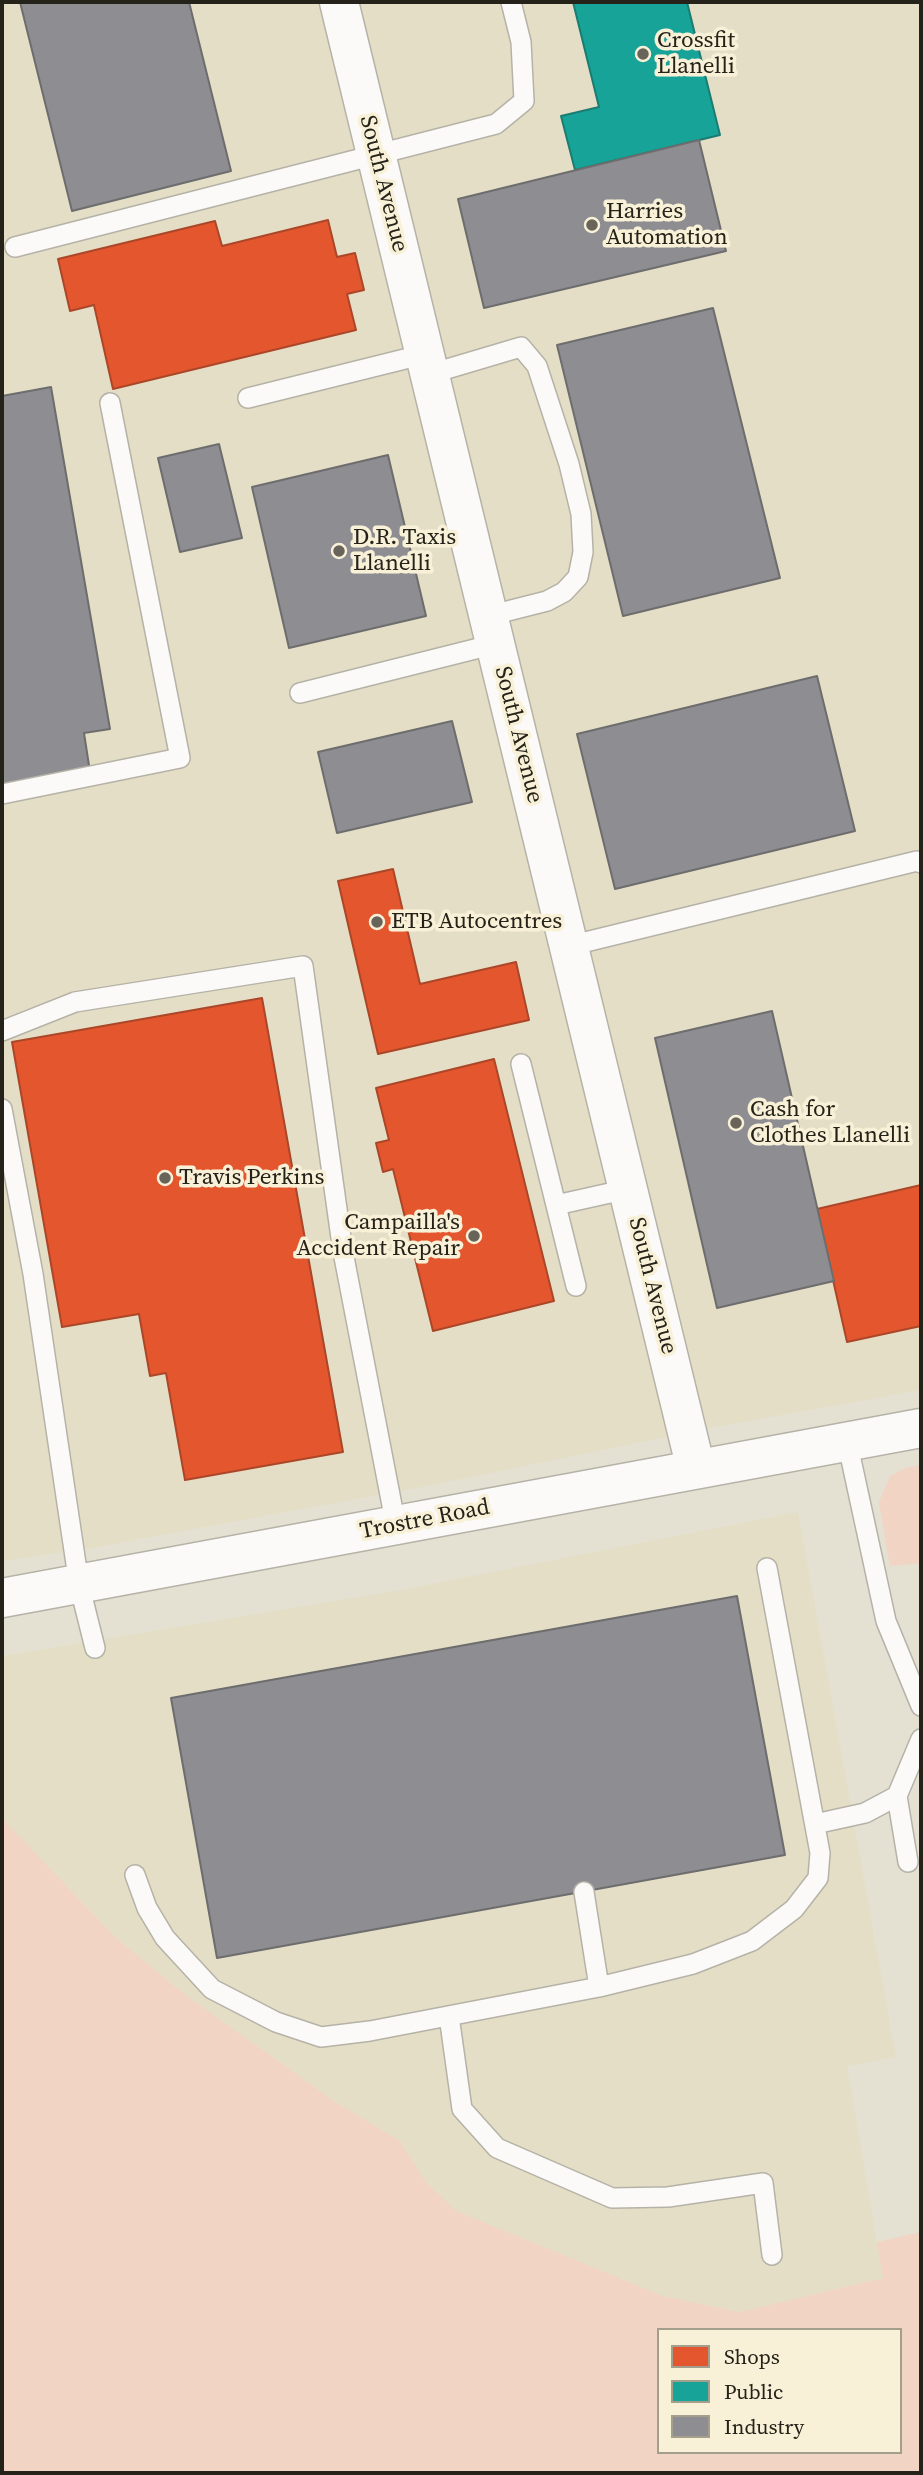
<!DOCTYPE html>
<style>
body{margin:0}
#map{position:relative;width:923px;height:2475px;overflow:hidden;background:#e4e0d2;font-family:"Source Serif 4",serif}
canvas{display:block}
.frame{position:absolute;inset:0;border:4px solid #252219;pointer-events:none}
.legend{position:absolute;left:657px;top:2328px;width:245px;height:126px;box-sizing:border-box;background:#f8f1d8;border:2px solid #a49e8c;margin:0;padding:9px 12px;list-style:none;font-size:21px;color:#252219}
.legend li{display:flex;align-items:center;gap:14px;height:35px}
.legend b{width:35px;border:2px solid #a49e8c}
</style>
<div id="map">
<canvas width="923" height="2475"></canvas>
<div class="frame"></div>
<ul class="legend">
<li><b style="height:19px;background:#e4572e"></b>Shops</li>
<li><b style="height:19px;background:#17a398"></b>Public</li>
<li><b style="height:19px;background:#8d8d92"></b>Industry</li>
</ul>
</div>
<script>
const context = document.querySelector('canvas').getContext('2d');
context.lineJoin = 'round';
function paint(path, color) { context.fillStyle = color; context.fill(path, 'evenodd'); }
const toPath = rows => new Path2D(rows.map(r => 'M' + r).join(''));
function trace(path, color, width, dash) { context.strokeStyle = color; context.lineWidth = width; context.lineCap = dash ? 'butt' : 'round'; context.setLineDash(dash || []); context.stroke(path); }
function label(font, color, halo, rows, align = 'center') {
  context.font = font + ' "Source Serif 4",serif'; context.lineWidth = 7; context.setLineDash([]); context.textBaseline = 'middle'; context.strokeStyle = halo; context.fillStyle = color; for (const [text, x, y, turn = 0] of rows) {
    context.save(); context.translate(x, y); context.rotate((+turn || 0) * Math.PI / 180); context.textAlign = isNaN(turn) ? turn : align; if (halo) context.strokeText(text, 0, 0); context.fillText(text, 0, 0); context.restore();
  }
}
const built = toPath([
 [2,2,921,2,921,1390,715,1427,427,1486,91,1548,2,1561],
 [798,1512,896,2057,847,2066,883,2278,741,2312,663,2296,455,2211,425,2181,400,2141,334,2101,183,1993,114,1936,2,1818,2,1656,401,1590]
]);
const green = toPath([
 [921,1465,921,1563,890,1566,879,1502,890,1476,906,1468],
 [2,1818,114,1936,183,1993,334,2101,400,2141,425,2181,456,2211,663,2296,740,2312,883,2278,877,2242,921,2232,921,2473,2,2473],
 [659,2330,900,2330,900,2452,659,2452]
]);
const shops = toPath([
 [328,220,337,257,355,253,364,290,347,294,356,330,113,389,94,305,70,311,58,259,215,221,222,246,328,220],
 [393,869,420,984,516,962,529,1020,378,1054,338,881,393,869],
 [262,998,343,1452,185,1480,166,1373,150,1376,139,1314,62,1327,12,1042,262,998],
 [494,1059,554,1301,433,1331,393,1169,383,1172,376,1143,389,1140,376,1088,494,1059],
 [921,1185,921,1326,847,1342,817,1209,921,1185]
]);
const public = toPath([
 [573,2,687,2,720,135,575,170,561,116,599,107,573,2]
]);
const industry = toPath([
 [20,2,189,2,231,171,72,211,20,2],
 [699,140,726,251,484,308,458,199,699,140],
 [713,308,780,578,623,616,557,345,713,308],
 [51,387,110,729,84,733,90,772,2,787,2,396,51,387],
 [219,444,242,538,180,552,158,458,219,444],
 [388,455,426,616,289,648,252,487,388,455],
 [817,676,855,831,615,889,577,734,817,676],
 [452,721,472,802,337,833,318,752,452,721],
 [772,1011,834,1281,717,1308,655,1038,772,1011],
 [737,1596,785,1855,217,1958,171,1698,737,1596]
]);
const lane = toPath([
 [15,247,496,124,524,101,521,42,511,2],
 [430,374,521,347,537,366,569,464,581,514,583,552,578,577,564,592,547,601,488,616],
 [248,398,425,354],
 [300,693,495,644],
 [2,794,180,758,110,403],
 [569,946,917,861,921,863],
 [2,1031,75,1002,303,966,343,1252,396,1526],
 [521,1064,576,1286],
 [2,1109,33,1274,79,1584,95,1648],
 [556,1205,628,1189],
 [847,1441,886,1621,921,1706],
 [815,1824,865,1813,897,1796],
 [908,1862,897,1796,921,1739],
 [135,1875,147,1908,165,1938,212,1989,276,2022,321,2037,370,2031,599,1987,693,1964,752,1941,794,1909,818,1878,820,1853,767,1568],
 [584,1892,599,1987],
 [449,2016,462,2109,497,2148,612,2198,668,2197,763,2183,772,2255]
]);
const street = toPath([
 [339,2,696,1469]
]);
const secondary = toPath([
 [2,1598,921,1428]
]);
const markers = [
 [643,54,7,"#68645a"],
 [592,225,7,"#68645a"],
 [339,551,7,"#68645a"],
 [377,922,7,"#68645a"],
 [736,1123,7,"#68645a"],
 [165,1178,7,"#68645a"],
 [474,1236,7,"#68645a"]
];
const poiNames = [
 ["Crossfit",657,41],
 ["Llanelli",657,67],
 ["Harries",606,212],
 ["Automation",606,238],
 ["D.R. Taxis",353,538],
 ["Llanelli",353,564],
 ["ETB Autocentres",391,922],
 ["Cash for",750,1110],
 ["Clothes Llanelli",750,1136],
 ["Travis Perkins",179,1178],
 ["Campailla's",460,1223,"right"],
 ["Accident Repair",460,1249,"right"]
];
const streetNames = [
 ["South Avenue",383,184,76],
 ["South Avenue",518,735,76],
 ["South Avenue",652,1286,76],
 ["Trostre Road",425,1520,-11]
];
paint(built, '#e5dec6');
paint(green, '#f1d4c4');
paint(shops, '#e4572e');
trace(shops, '#ab4728', 2);
paint(public, '#17a398');
trace(public, '#1b7c72', 2);
paint(industry, '#8d8d92');
trace(industry, '#6e6d6e', 2);
trace(lane, '#b5b2a7', 22);
trace(street, '#b5b2a7', 41);
trace(secondary, '#b5b2a7', 41);
trace(lane, '#fbfaf8', 19);
trace(street, '#fbfaf8', 38);
trace(secondary, '#fbfaf8', 38);
for (const [x, y, r, color] of markers) { const dot = new Path2D(); dot.arc(x, y, r, 0, 2 * Math.PI); context.fillStyle = color; context.fill(dot); trace(dot, '#f8f1d8', 2.5); }
label('23px', '#252219', '#f8f1d8', poiNames, 'left');
label('23px', '#252219', '#f8f1d8', streetNames);
</script>
